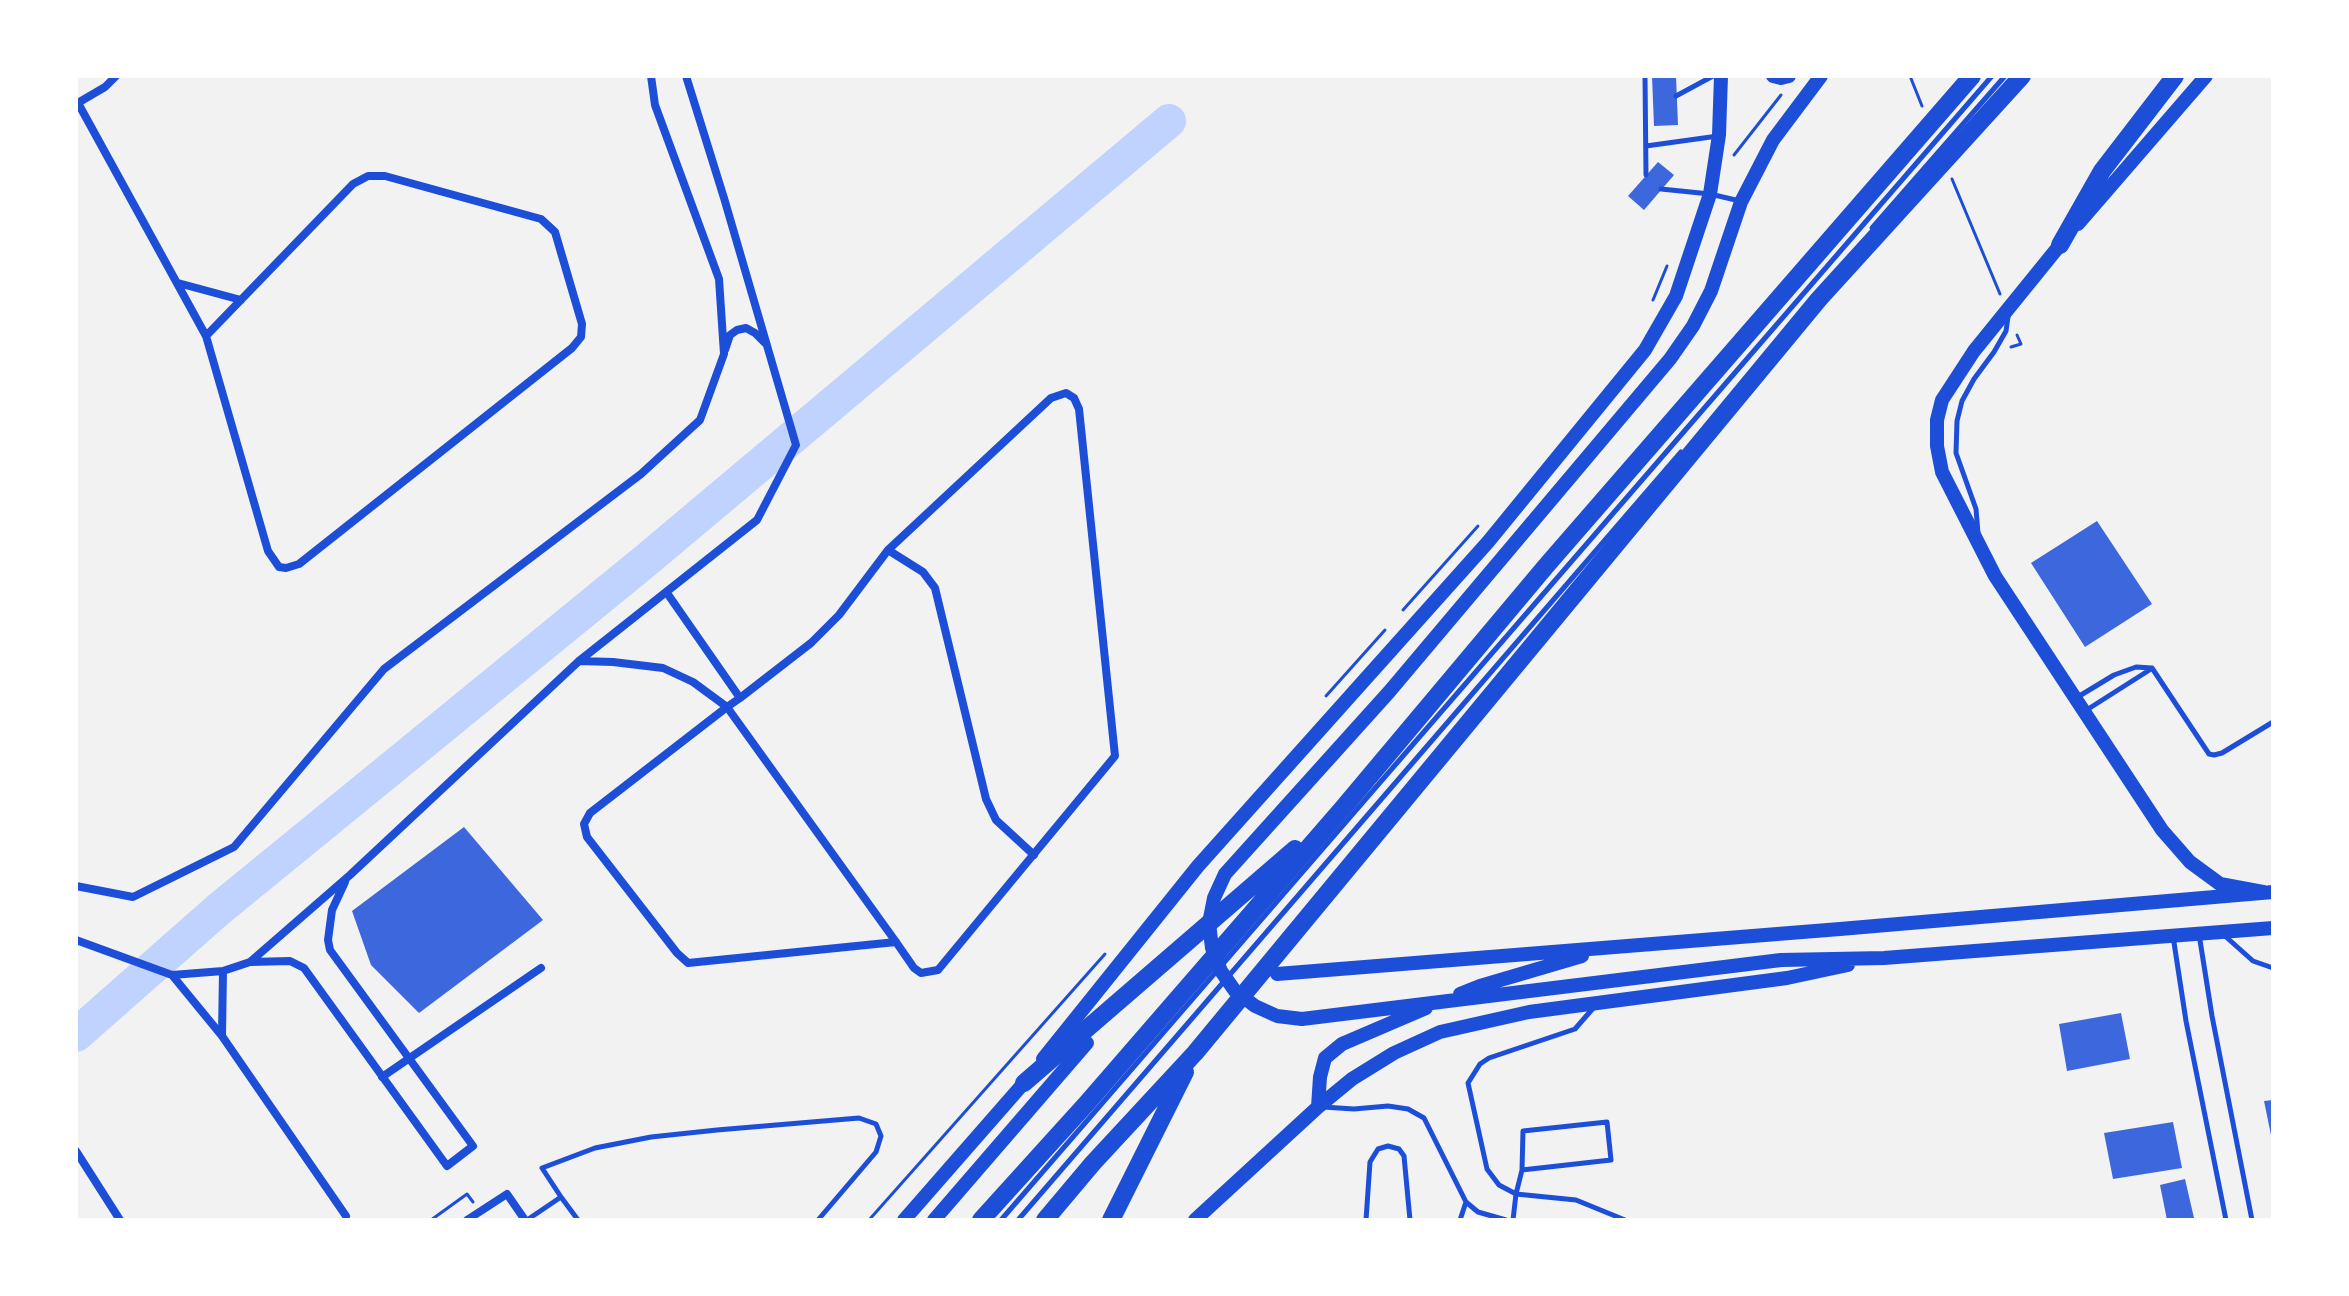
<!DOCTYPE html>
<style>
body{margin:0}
#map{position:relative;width:2349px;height:1296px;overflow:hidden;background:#f2f2f2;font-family:"Source Sans 3",sans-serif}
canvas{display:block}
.frame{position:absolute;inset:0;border:78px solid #fff;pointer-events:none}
</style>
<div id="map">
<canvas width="2349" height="1296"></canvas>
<div class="frame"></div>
</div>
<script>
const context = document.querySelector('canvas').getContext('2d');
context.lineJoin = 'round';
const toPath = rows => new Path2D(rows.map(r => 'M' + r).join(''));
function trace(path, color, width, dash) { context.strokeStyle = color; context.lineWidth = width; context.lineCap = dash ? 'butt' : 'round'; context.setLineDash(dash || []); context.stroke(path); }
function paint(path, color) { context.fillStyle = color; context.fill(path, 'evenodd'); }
const river = toPath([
 [76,1035,219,909,644,562,1169,121]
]);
const building = toPath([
 [1652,76,1676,76,1678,125,1654,126],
 [1658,162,1674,175,1644,210,1628,196],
 [2097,521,2152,604,2085,647,2031,563],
 [464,827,543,920,419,1013,371,965,352,911],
 [2121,1013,2130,1059,2067,1071,2059,1024],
 [2273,1100,2273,1140,2272,1140,2264,1101],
 [2173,1122,2182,1168,2113,1179,2104,1133],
 [2185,1179,2194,1218,2167,1220,2160,1185]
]);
const path = toPath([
 [1910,76,1922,106],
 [1734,155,1781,95],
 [1952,179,2000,294],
 [1653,300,1667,266],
 [2011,347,2021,344,2017,335],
 [1403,610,1478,526],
 [1326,696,1385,630],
 [431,1220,467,1194,473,1202],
 [869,1220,1105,954]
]);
const service = toPath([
 [1645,76,1646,175],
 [1676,96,1713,76],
 [1646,146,1718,136],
 [1661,189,1710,194,1740,201],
 [1872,228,2005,76],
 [1978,533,1976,509,1956,453,1957,421,1962,401,1974,379,1994,352,2006,331,2008,317],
 [2076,698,2114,675,2136,667,2152,668,2209,754,2214,755,2222,753,2273,722],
 [2085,711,2151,669],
 [2199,934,2212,1016,2252,1220],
 [2173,936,2186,1021,2226,1220],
 [2225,936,2253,961,2273,968],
 [1595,1006,1575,1029,1489,1058,1480,1064,1468,1083,1487,1169,1499,1185,1516,1194,1576,1200,1625,1220],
 [1323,1107,1354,1109,1388,1106,1408,1109,1424,1118,1466,1202,1478,1212,1506,1220],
 [561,1197,578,1220],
 [527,1220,561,1197,542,1168,595,1148,651,1137,717,1130,859,1118,876,1124,881,1136,876,1152,818,1220],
 [1001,1220,1992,76],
 [1018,1220,1681,452],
 [1366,1220,1370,1162,1378,1149,1388,1146,1399,1149,1404,1156,1410,1220],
 [1460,1220,1466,1202],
 [1513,1220,1516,1194,1522,1170,1611,1160,1607,1122,1523,1131,1522,1170]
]);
const minor = toPath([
 [78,103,206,336,268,551,279,567,286,568,299,564,572,348,581,337,582,324,555,232,541,219,385,176,368,176,353,184,206,336],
 [76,104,105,87,116,76],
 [178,283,241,300],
 [725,350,730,335,737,330,746,328,755,333,765,343],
 [888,550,923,572,935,588,986,799,996,820,1034,855],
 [667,593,740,698],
 [579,661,613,662,663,668,693,682,727,707,896,942,914,968,921,973,938,970,1115,756,1079,409,1074,398,1066,393,1051,398,888,550,839,615,811,643,740,698,727,707,590,813,584,824,587,837,677,953,688,963,896,942],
 [76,886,133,897,234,847,384,669,641,474,700,420,724,354,719,279,655,105,651,76],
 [76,940,172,975,223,971,250,962,350,875,579,661,757,520,796,445,724,198,686,76],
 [250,962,290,961,304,968,447,1166,473,1146,330,950,328,940,332,910,345,882],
 [172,975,222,1036,346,1216],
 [222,1035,223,971],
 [382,1077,541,968],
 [76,1151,120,1220],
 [467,1220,507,1194,525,1220]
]);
const secondary = toPath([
 [1773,76,1781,78,1789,76],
 [1821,76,1773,140,1741,202,1711,291,1693,326,1670,359,1389,692,1225,874,1214,898,1209,923,1212,948,1221,971,1235,991,1255,1006,1277,1016,1302,1019,1781,960,1884,958,2273,928],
 [2078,224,2206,76],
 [2064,240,1974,351,1942,400,1937,420,1937,446,1942,472,1995,576,2162,830,2190,862,2220,884,2263,892],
 [1277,974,1840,929,2273,892],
 [1460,994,1480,986,1582,956],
 [1043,1059,1198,866,1488,542,1645,350,1676,296,1710,194,1719,135,1721,76],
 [1318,1107,1320,1077,1325,1058,1342,1044,1426,1008],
 [904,1220,1030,1076],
 [934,1220,1087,1043],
 [1195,1220,1318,1107,1352,1079,1394,1053,1440,1032,1529,1012,1787,978,1848,965]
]);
const motorway = toPath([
 [2060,245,2102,171,2175,76],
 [1024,1083,1295,849],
 [981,1220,1087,1103,1343,808,1546,566,1972,76],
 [1045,1220,1093,1163,1195,1053,1819,299,2022,76],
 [1111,1220,1185,1072]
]);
trace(river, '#bfd3fe', 34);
paint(building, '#3d67dc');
trace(path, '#1d4ed8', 3);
trace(service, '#1d4ed8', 5);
trace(minor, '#1d4ed8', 8);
trace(secondary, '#1d4ed8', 14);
trace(motorway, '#1d4ed8', 18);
</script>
